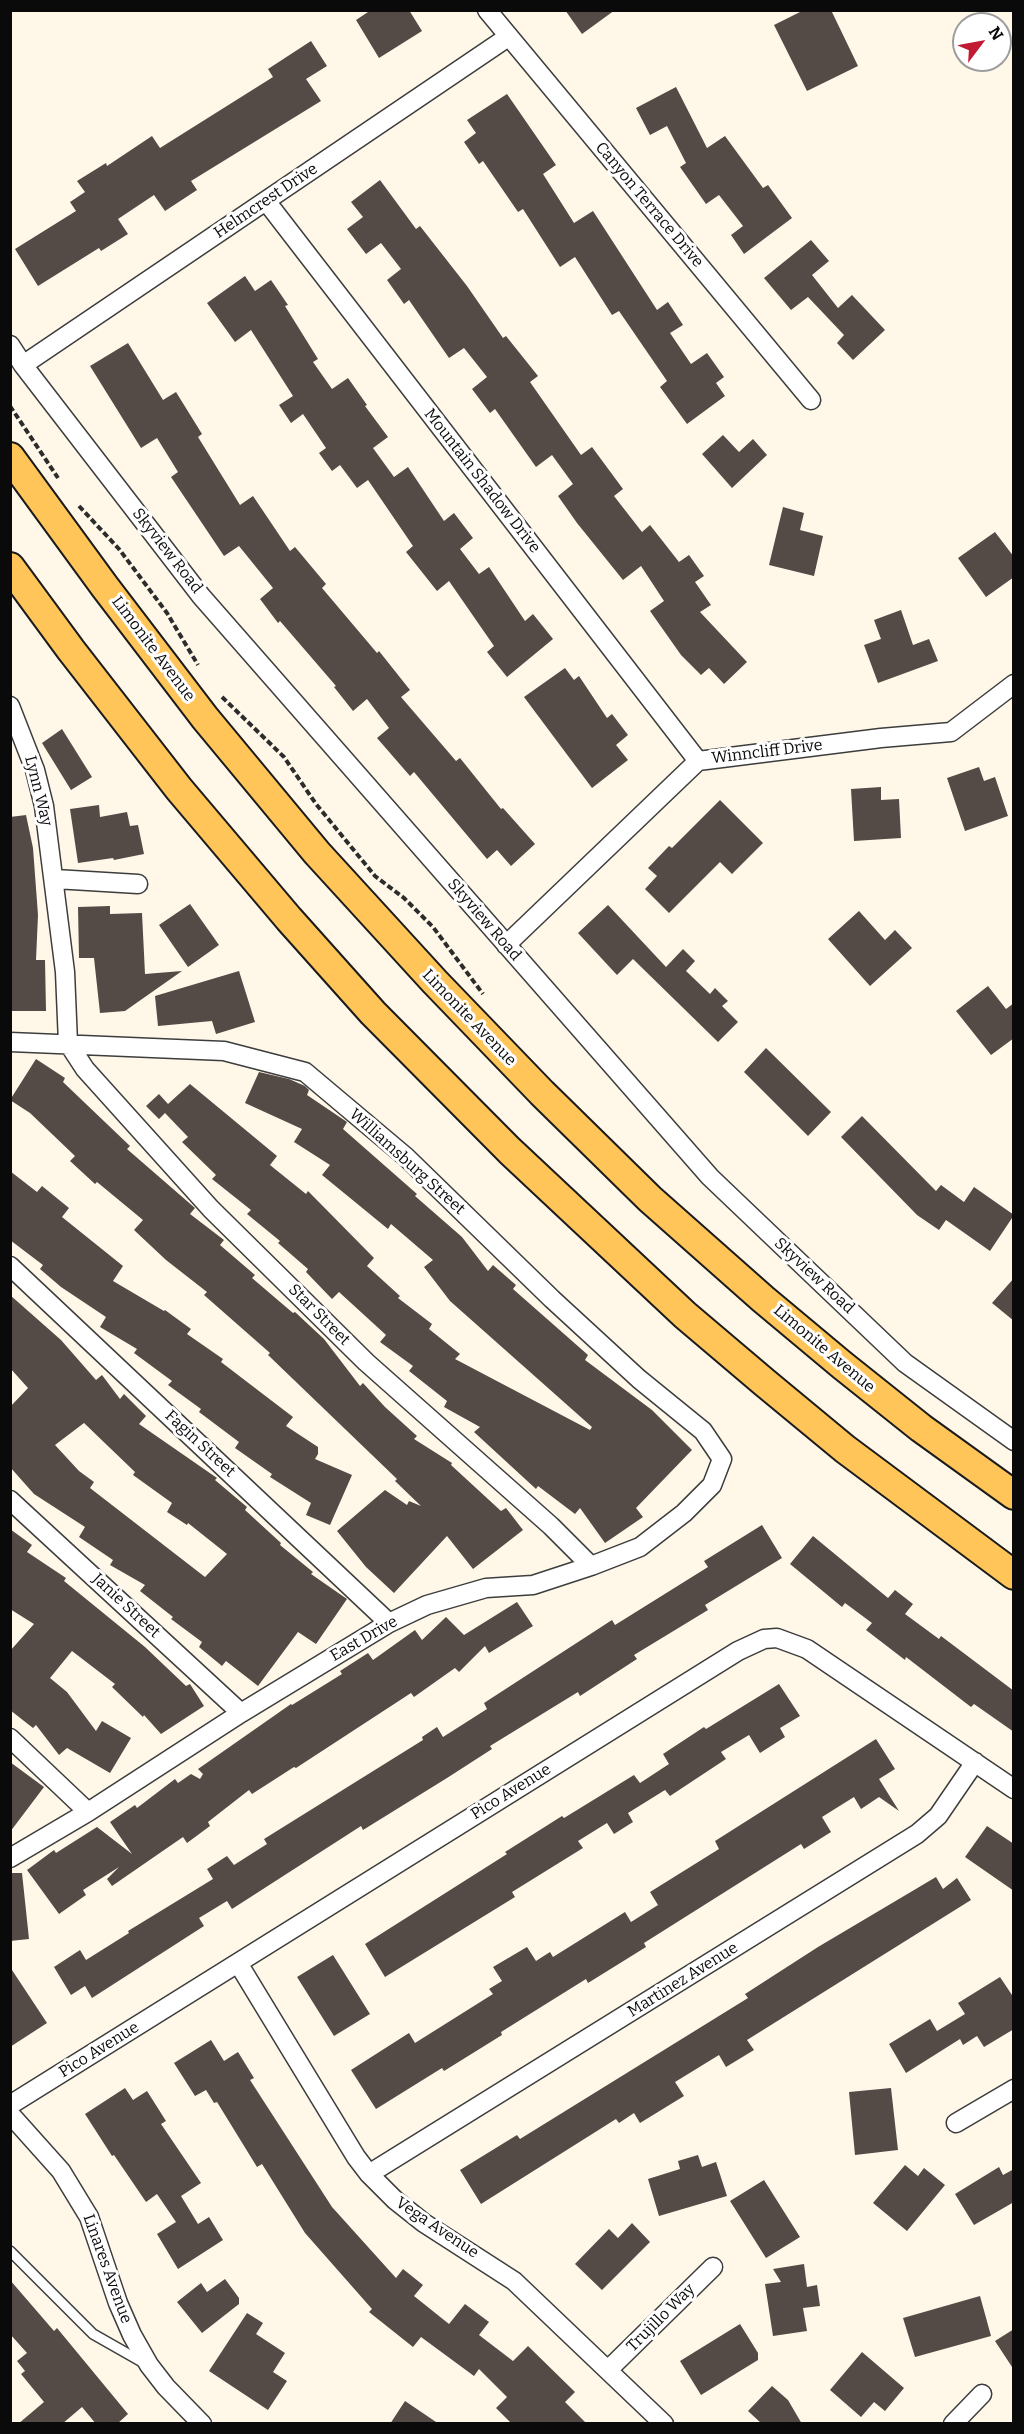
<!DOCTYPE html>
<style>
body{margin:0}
#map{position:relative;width:1024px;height:2434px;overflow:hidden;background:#fff8e8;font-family:Bitter,serif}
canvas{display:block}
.frame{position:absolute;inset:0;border:12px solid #0a0a0a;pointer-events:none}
.north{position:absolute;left:952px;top:12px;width:60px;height:60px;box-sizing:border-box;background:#fff;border:2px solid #9d9d9d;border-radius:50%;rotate:58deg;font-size:16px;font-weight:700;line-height:24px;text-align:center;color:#0a0a0a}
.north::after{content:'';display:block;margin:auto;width:21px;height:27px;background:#c31a34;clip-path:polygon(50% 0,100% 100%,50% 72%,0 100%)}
</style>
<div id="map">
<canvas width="1024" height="2434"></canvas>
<div class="frame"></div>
<div class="north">N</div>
</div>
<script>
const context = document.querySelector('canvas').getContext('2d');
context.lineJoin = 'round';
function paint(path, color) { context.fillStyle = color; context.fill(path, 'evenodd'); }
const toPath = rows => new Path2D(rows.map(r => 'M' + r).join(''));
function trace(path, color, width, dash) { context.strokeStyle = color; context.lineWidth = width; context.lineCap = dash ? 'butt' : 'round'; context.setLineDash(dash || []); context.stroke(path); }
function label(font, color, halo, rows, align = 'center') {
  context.font = font + ' Bitter,serif'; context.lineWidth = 6; context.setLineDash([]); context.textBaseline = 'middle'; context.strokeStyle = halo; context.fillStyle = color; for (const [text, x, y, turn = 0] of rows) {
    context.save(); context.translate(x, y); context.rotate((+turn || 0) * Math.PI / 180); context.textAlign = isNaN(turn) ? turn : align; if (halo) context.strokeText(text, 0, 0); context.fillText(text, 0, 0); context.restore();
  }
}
const building = toPath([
 [371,10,409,10,422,31,379,58,356,20],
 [565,10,615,10,582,34],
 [804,10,831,10,858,66,807,91,774,25],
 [311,41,327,66,306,79,321,101,191,181,197,190,165,211,154,195,118,219,128,234,101,251,99,248,38,286,15,249,76,211,70,202,85,192,77,181,106,163,107,166,152,136,160,148,273,77,268,69],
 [676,87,707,148,725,136,763,188,768,185,792,218,744,254,731,235,743,226,719,195,706,204,680,167,686,163,667,126,650,135,636,108],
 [507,94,556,165,543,174,574,223,593,211,657,310,668,302,683,325,670,333,691,364,707,353,724,377,716,383,725,396,687,424,660,387,667,381,619,311,612,315,575,257,560,267,523,209,518,212,483,161,479,164,464,142,476,133,467,120],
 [380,180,416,229,420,226,467,286,503,338,506,336,538,376,530,382,581,455,592,447,623,489,614,496,642,532,650,525,679,562,689,555,704,576,695,582,711,605,700,612,747,662,724,684,709,668,701,675,681,655,650,611,664,601,641,566,623,580,577,523,558,496,573,484,552,455,536,467,495,409,490,413,472,389,487,377,464,348,449,358,409,300,404,304,387,280,401,269,381,243,366,254,347,229,363,217,351,202],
 [811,240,829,261,812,275,838,308,852,295,885,330,853,360,837,343,844,335,808,297,791,310,764,278],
 [245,276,255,291,271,280,288,305,285,306,318,359,313,362,332,389,348,378,367,405,365,406,388,437,373,448,394,477,408,467,444,521,454,513,473,538,460,549,479,574,489,567,525,621,533,614,553,639,507,677,487,652,494,646,449,581,437,591,406,552,413,546,368,480,357,488,340,465,332,471,319,453,326,448,303,414,291,423,279,405,293,396,251,330,235,342,207,303],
 [128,343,163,400,176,392,202,434,198,437,240,505,253,496,290,551,295,547,326,584,322,588,377,653,379,651,410,690,401,697,456,761,460,758,501,809,503,808,535,844,511,866,497,850,487,859,414,772,410,776,377,738,389,728,367,699,353,711,334,687,336,686,280,621,278,623,260,599,273,588,239,546,224,556,171,477,178,472,157,438,141,448,90,366],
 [723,435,739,452,753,439,767,455,732,488,702,454],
 [783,507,804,513,800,530,823,536,814,576,769,565],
 [995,532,1014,557,1014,577,986,597,958,558],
 [901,610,913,645,929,639,938,661,878,683,864,645,881,639,874,620],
 [565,668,574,680,579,676,607,718,612,714,628,735,616,745,628,760,592,788,524,697],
 [62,729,92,777,71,790,42,743],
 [979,767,984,781,995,777,1008,816,965,831,947,778],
 [881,787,881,800,899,799,901,838,854,841,851,789],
 [720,800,763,843,732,874,720,862,669,913,645,889,657,876,648,868,669,846,672,848],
 [99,805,100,817,127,812,130,826,138,825,144,854,114,860,113,858,78,863,70,809],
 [26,815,33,848,38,915,36,960,45,960,46,1011,10,1011,10,817],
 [190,904,219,945,188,967,159,925],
 [608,905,666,967,683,949,695,961,686,971,710,994,715,988,728,1001,722,1006,738,1022,718,1042,633,959,617,975,578,933],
 [110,906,110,914,142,913,145,974,182,971,125,1011,100,1013,94,958,79,958,78,907],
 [859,911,885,940,895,930,912,948,870,986,828,939],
 [239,971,255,1022,216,1034,212,1021,158,1026,155,996],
 [988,986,1006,1009,1014,1003,1014,1038,991,1055,956,1011],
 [766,1048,831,1112,808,1136,744,1072],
 [36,1059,65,1078,63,1082,130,1146,127,1149,195,1208,190,1214,224,1240,220,1245,255,1275,252,1278,293,1313,295,1312,324,1339,360,1386,363,1383,385,1407,417,1436,414,1439,452,1463,451,1465,501,1511,506,1508,523,1530,473,1569,447,1536,394,1593,366,1567,337,1531,385,1490,407,1505,409,1501,421,1506,395,1481,397,1479,268,1355,270,1353,204,1295,207,1292,166,1260,134,1230,143,1220,97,1182,95,1184,70,1161,75,1156,30,1113,10,1100],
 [259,1072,289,1079,305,1086,309,1090,307,1095,347,1122,343,1129,417,1194,415,1196,462,1237,488,1271,493,1265,516,1285,513,1289,588,1355,585,1360,652,1410,692,1450,636,1508,643,1517,605,1543,580,1508,575,1514,538,1486,536,1489,474,1432,480,1427,444,1407,447,1401,409,1371,413,1366,380,1342,386,1335,339,1292,332,1299,306,1272,308,1269,278,1243,280,1241,247,1214,251,1210,212,1179,216,1175,182,1142,188,1137,165,1113,159,1119,146,1106,159,1094,168,1104,190,1084,277,1156,270,1165,306,1194,308,1191,374,1258,367,1266,400,1296,398,1298,432,1324,429,1329,460,1354,455,1359,590,1430,592,1427,450,1301,424,1267,433,1260,391,1224,388,1229,322,1175,330,1165,294,1142,302,1129,245,1103],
 [862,1116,936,1191,941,1185,964,1202,974,1187,1014,1215,990,1251,946,1220,939,1230,917,1215,841,1137],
 [10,1171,37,1192,42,1186,69,1208,62,1217,123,1266,113,1281,164,1311,165,1310,191,1329,187,1334,223,1359,221,1362,293,1417,286,1426,318,1447,318,1454,315,1459,352,1475,330,1525,306,1515,311,1503,270,1477,272,1474,235,1448,239,1442,199,1412,201,1409,168,1385,172,1381,134,1353,137,1349,100,1327,106,1317,61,1287,40,1269,43,1265,10,1240],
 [1014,1278,1014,1321,992,1303],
 [10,1295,61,1340,96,1380,102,1375,120,1399,124,1394,146,1416,139,1424,217,1478,215,1480,247,1507,245,1510,281,1543,280,1545,313,1572,311,1574,347,1599,316,1644,298,1632,258,1686,226,1661,222,1666,199,1647,202,1642,171,1619,173,1617,140,1591,145,1585,110,1565,113,1560,79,1537,85,1527,34,1494,10,1467,10,1407,28,1388,10,1368],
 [84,1423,135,1472,133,1475,172,1503,167,1512,187,1525,188,1523,227,1554,205,1577,90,1488,94,1482,79,1471,55,1445],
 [762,1525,782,1558,705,1605,708,1610,634,1655,637,1659,580,1696,578,1692,490,1746,492,1749,447,1778,363,1830,361,1826,232,1909,227,1901,199,1918,204,1926,92,1998,85,1986,71,1995,54,1967,80,1950,86,1960,129,1933,128,1931,213,1879,207,1869,227,1856,234,1865,267,1844,264,1839,423,1740,422,1737,437,1727,443,1737,487,1709,484,1703,612,1620,615,1625,708,1567,704,1561],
 [10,1529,32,1545,27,1552,66,1578,64,1581,145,1647,186,1686,190,1684,204,1706,161,1734,144,1715,143,1717,112,1687,115,1684,72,1651,50,1678,67,1692,96,1731,102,1721,131,1738,110,1773,67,1748,59,1755,36,1725,33,1728,10,1710,10,1651,34,1624,10,1609],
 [813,1536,888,1598,895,1590,913,1604,905,1614,939,1639,941,1636,1014,1691,1014,1732,974,1704,971,1707,906,1657,905,1660,866,1630,872,1623,845,1603,842,1607,790,1564],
 [517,1602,533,1626,489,1653,485,1646,459,1672,455,1668,414,1697,411,1693,296,1768,294,1767,252,1794,249,1790,208,1822,210,1826,187,1843,183,1837,112,1886,107,1879,119,1867,83,1890,86,1895,59,1914,27,1870,54,1850,56,1853,97,1827,132,1854,110,1822,135,1805,137,1808,175,1779,178,1783,191,1774,200,1779,203,1774,198,1769,291,1704,292,1705,342,1674,340,1671,368,1653,373,1660,415,1630,422,1640,446,1617,464,1635],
 [779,1684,800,1716,780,1728,785,1737,760,1753,749,1735,721,1752,726,1759,670,1796,665,1790,628,1813,633,1822,614,1834,607,1823,578,1841,583,1848,512,1892,515,1897,385,1977,365,1944,507,1854,505,1852,562,1816,564,1818,634,1775,640,1783,669,1764,663,1754,704,1727,706,1729],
 [876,1739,895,1769,879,1779,899,1811,879,1797,861,1809,854,1797,822,1817,831,1832,804,1849,801,1844,644,1943,646,1947,588,1983,586,1979,501,2032,502,2035,444,2071,442,2068,376,2109,351,2070,409,2033,415,2043,493,1994,489,1989,502,1981,493,1967,527,1947,536,1961,550,1952,553,1957,625,1912,631,1922,658,1905,650,1892,719,1849,715,1841],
 [10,1762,44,1787,10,1832],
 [987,1826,1014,1844,1014,1891,965,1857],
 [10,1873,22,1873,29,1939,10,1941],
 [936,1877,943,1889,957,1878,971,1900,747,2040,754,2050,726,2067,719,2055,675,2082,684,2096,640,2123,634,2113,619,2123,616,2119,481,2204,460,2170,517,2135,520,2139,748,1998,745,1994,818,1947],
 [333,1955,370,2014,334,2036,297,1977],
 [10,1967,47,2023,10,2047],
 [1000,1977,1014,1998,1014,2029,984,2047,977,2036,963,2045,960,2039,906,2073,889,2044,930,2019,937,2031,965,2014,958,2003],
 [211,2040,224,2061,238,2052,254,2078,250,2080,332,2207,396,2278,403,2269,423,2285,414,2296,449,2324,465,2304,489,2322,479,2335,513,2361,528,2346,575,2392,565,2402,587,2424,512,2424,496,2408,507,2397,479,2369,474,2376,421,2337,413,2347,369,2312,372,2309,305,2233,262,2164,257,2167,217,2102,214,2103,206,2090,195,2096,174,2063],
 [125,2088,133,2100,147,2091,166,2121,161,2124,201,2183,181,2196,198,2224,209,2217,223,2240,178,2269,157,2234,176,2222,157,2194,146,2202,114,2155,112,2156,85,2114],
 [891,2088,898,2150,855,2155,849,2092],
 [698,2155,702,2167,716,2162,727,2196,659,2216,648,2179,680,2169,678,2161],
 [905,2165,918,2176,924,2168,945,2185,907,2231,873,2203],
 [999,2167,1003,2175,1014,2169,1014,2202,974,2225,955,2194],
 [764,2180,800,2237,766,2258,730,2201],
 [632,2223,650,2242,602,2290,575,2264,609,2229,618,2238],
 [804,2264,807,2287,817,2285,820,2306,803,2308,807,2331,773,2336,765,2284,781,2282,773,2269],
 [225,2279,239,2298,239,2304,202,2333,177,2302,201,2283,207,2292],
 [10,2280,54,2331,57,2328,128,2414,117,2424,96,2424,82,2407,62,2424,18,2424,44,2402,21,2374,25,2371,17,2361,27,2353,10,2334],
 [980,2296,991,2336,915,2357,903,2318],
 [247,2313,263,2323,256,2334,285,2353,273,2372,287,2381,268,2410,209,2371],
 [740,2324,758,2353,758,2360,701,2395,680,2361],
 [1014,2329,1014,2370,995,2341],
 [862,2352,904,2388,885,2411,874,2402,861,2417,830,2390],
 [772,2386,788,2400,802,2424,762,2424,748,2411],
 [405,2401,439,2424,390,2424]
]);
const path = toPath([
 [10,406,58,478],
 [79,506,119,549,167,613,198,665],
 [222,697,284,757,316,804,375,876,404,898,433,927,483,994]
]);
const service = toPath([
 [10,2251,93,2334,144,2363]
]);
const minor = toPath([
 [487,10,811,400],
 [266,201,698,761],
 [10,345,23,365,201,596,710,1177,905,1363,1014,1441],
 [23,365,508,37],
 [10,706,35,770,44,806,65,972,68,1043,85,1069,211,1209,366,1362,551,1526,591,1566],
 [55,879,138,884],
 [506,945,698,761,881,738,951,732,1014,684],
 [10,1042,224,1051,305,1072,406,1157,552,1299,639,1379,703,1431,722,1459,712,1485,684,1513,640,1547,591,1566,533,1585,486,1588,427,1605,389,1623,241,1713,88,1812,10,1858],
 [10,1266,389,1623],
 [10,1500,241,1713],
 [10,1738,88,1812],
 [238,1963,356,2157,369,2174,395,2200,424,2223,514,2281,664,2424],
 [10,2105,738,1651,764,1639,777,1638,807,1649,1014,1789],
 [10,2114,61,2171,89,2217,118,2303,132,2335,149,2365,166,2387,202,2424],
 [956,2123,1014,2089],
 [369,2174,917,1834,938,1816,975,1762],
 [609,2369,713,2267],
 [953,2424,982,2394]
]);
const primary = toPath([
 [10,457,105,587,205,718,317,853,435,982,542,1093,650,1199,763,1299,842,1365,921,1428,1014,1495],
 [10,567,71,650,179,789,289,919,373,1013,510,1151,685,1315,764,1382,845,1449,1014,1575]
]);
const streetNames = [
 ["Helmcrest Drive",266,201,-34],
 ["Canyon Terrace Drive",649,205,50],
 ["Mountain Shadow Drive",482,481,52],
 ["Skyview Road",167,551,52],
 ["Limonite Avenue",153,649,53],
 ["Winncliff Drive",767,752,-7],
 ["Lynn Way",38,791,76],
 ["Skyview Road",484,920,49],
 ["Limonite Avenue",469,1018,46],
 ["Williamsburg Street",407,1162,42],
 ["Skyview Road",814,1276,43],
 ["Star Street",319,1315,45],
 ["Limonite Avenue",824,1349,40],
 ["Fagin Street",200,1444,43],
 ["Janie Street",126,1606,43],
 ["East Drive",364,1639,-30],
 ["Pico Avenue",511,1792,-32],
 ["Martinez Avenue",683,1980,-32],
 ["Pico Avenue",99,2050,-32],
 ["Vega Avenue",437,2228,34],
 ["Linares Avenue",107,2269,70],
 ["Trujillo Way",661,2318,-45]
];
paint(building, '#544a46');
trace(service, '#3d3d3d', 12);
trace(minor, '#3d3d3d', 21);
trace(primary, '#1b1b1b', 32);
trace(path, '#2c2c2c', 4, [6, 3]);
trace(service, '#fff', 9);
trace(minor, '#fff', 18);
trace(primary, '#ffc558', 28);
label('16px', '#0a0a0a', '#fff', streetNames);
</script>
